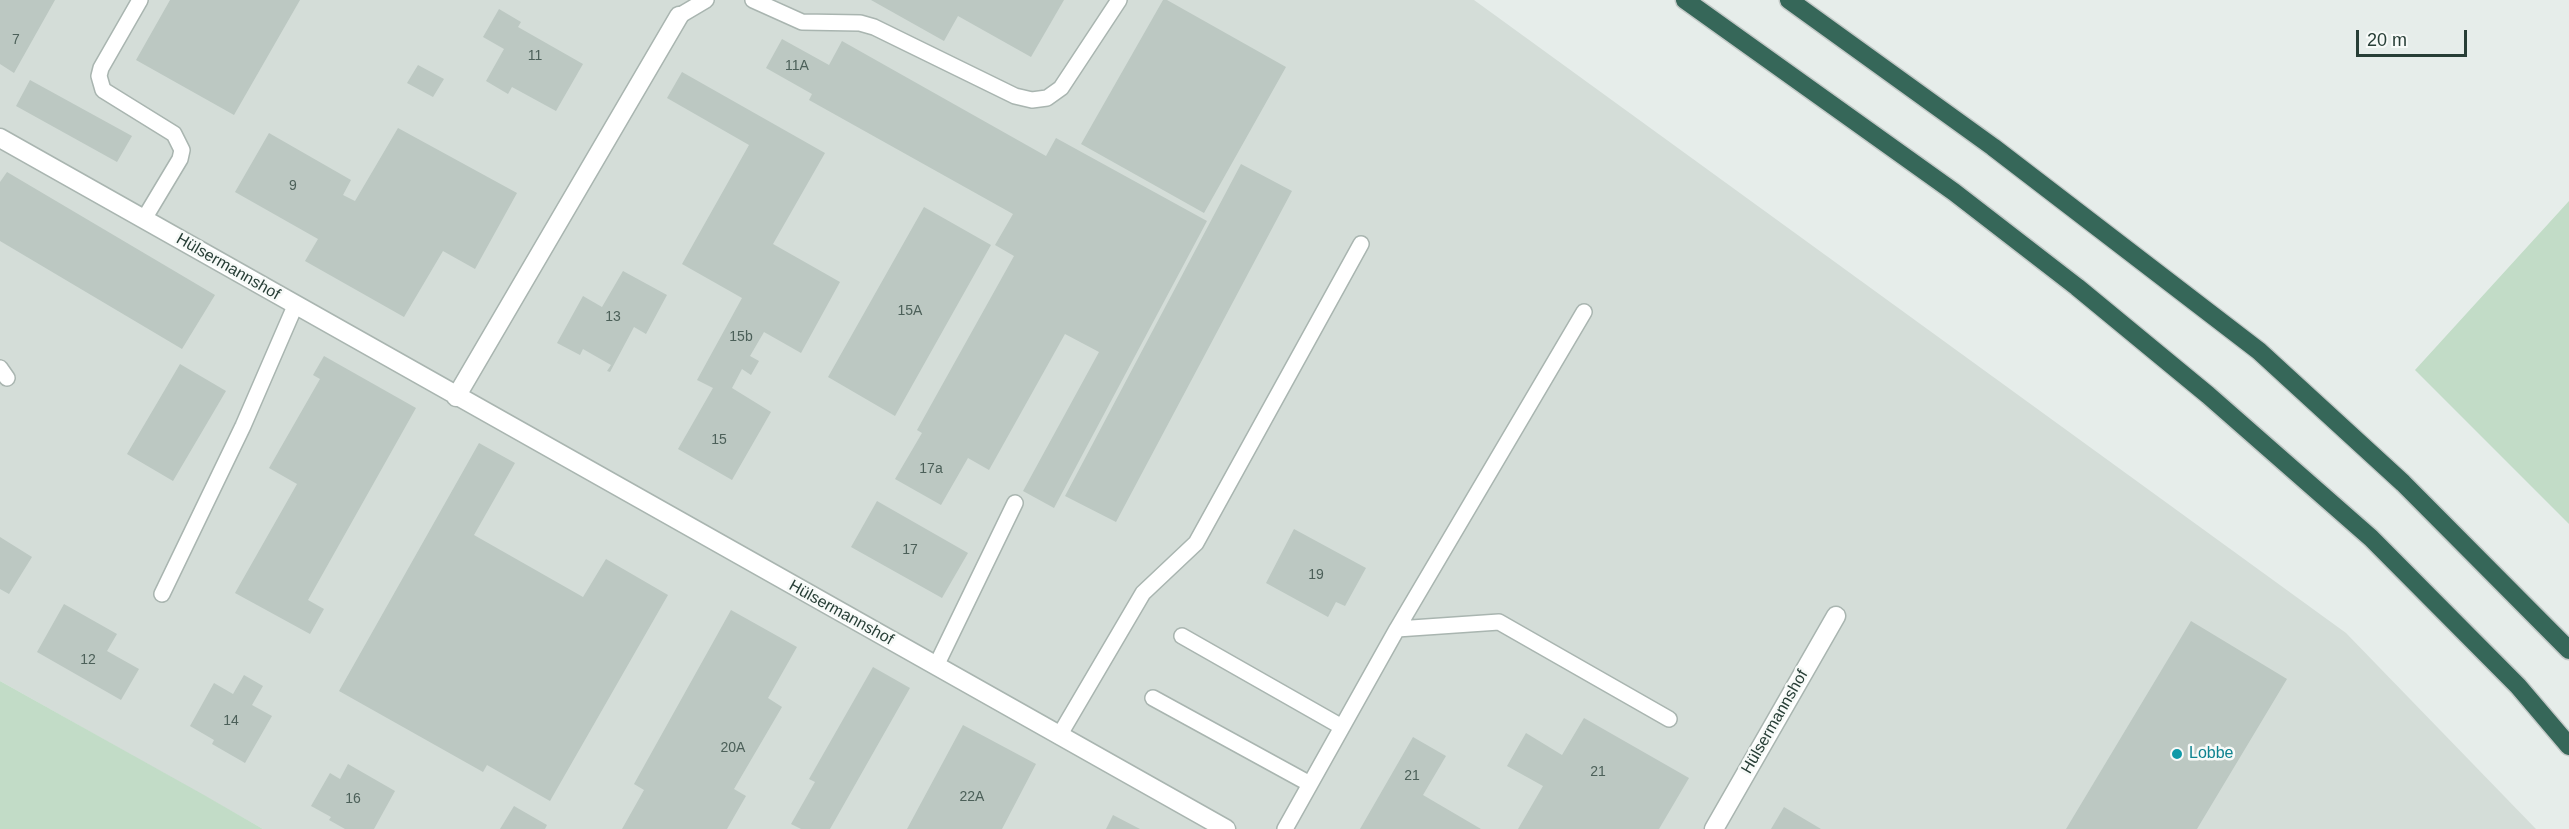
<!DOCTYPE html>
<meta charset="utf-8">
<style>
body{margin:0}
#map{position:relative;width:2569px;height:829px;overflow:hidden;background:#e6edea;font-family:Helvetica,sans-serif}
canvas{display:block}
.scale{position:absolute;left:2356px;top:30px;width:111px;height:27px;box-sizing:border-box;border:3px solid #273e36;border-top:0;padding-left:8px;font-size:18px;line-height:21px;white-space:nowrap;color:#273e36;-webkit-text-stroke:4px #f7faf8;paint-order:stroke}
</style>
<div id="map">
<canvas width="2569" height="829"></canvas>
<div class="scale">20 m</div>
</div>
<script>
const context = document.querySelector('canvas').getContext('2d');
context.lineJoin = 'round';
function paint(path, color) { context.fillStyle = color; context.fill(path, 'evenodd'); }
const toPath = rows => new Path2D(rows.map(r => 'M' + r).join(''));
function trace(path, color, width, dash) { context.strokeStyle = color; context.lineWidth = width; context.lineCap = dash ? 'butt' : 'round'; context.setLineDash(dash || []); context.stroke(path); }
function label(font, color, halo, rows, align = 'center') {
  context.font = font + ' Helvetica,sans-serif'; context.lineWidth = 5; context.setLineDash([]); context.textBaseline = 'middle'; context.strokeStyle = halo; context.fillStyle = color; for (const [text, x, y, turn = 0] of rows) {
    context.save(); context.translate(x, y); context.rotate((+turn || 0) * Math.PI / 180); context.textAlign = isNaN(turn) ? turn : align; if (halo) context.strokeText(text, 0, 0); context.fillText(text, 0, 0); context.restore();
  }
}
const built = toPath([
 [0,0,1474,0,2346,633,2536,829,263,829,0,681]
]);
const green = toPath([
 [2569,201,2569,524,2415,370],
 [0,681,204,795,263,829,0,829]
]);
const building = toPath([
 [0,0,55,0,14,73,0,64],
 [170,0,300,0,234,115,136,60],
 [871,0,1064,0,1031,57,958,16,944,41],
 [1163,0,1167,0,1286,67,1204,213,1081,144],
 [499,9,521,22,518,27,583,64,556,111,512,87,508,94,486,81,504,49,483,37],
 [782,39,829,65,842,41,1046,156,1056,138,1207,221,1054,508,1023,491,1099,352,1065,334,989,470,968,458,941,505,895,479,922,433,917,430,1014,256,995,245,1013,214,809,100,812,94,766,68],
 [418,65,444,79,433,97,407,83],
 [682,72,825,153,773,244,840,282,801,353,764,332,750,356,759,361,751,375,742,369,732,388,771,412,732,480,678,449,713,388,697,380,742,298,682,264,749,145,667,98],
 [30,80,132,136,117,162,16,106],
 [398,128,517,193,475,269,443,251,404,317,305,261,318,239,235,192,269,133,351,180,343,195,355,201],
 [1241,164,1292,191,1116,522,1065,496],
 [7,172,215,295,182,349,0,241,0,182],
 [924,207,991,245,895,416,828,377],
 [623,271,667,295,646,334,634,327,610,372,607,371,611,365,583,349,580,355,557,343,583,296,602,307],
 [324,356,416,408,308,600,324,609,310,634,235,593,297,484,269,468,320,379,313,375],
 [180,364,226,391,173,481,127,454],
 [479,443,515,463,474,535,583,597,606,559,668,595,550,801,487,765,483,772,339,691],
 [877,501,968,553,942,598,851,547],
 [1294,529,1366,568,1345,606,1336,602,1328,617,1266,583],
 [0,537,32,557,9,594,0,589],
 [64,604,117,634,107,651,139,669,121,700,37,652],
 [731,610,797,647,768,698,782,707,734,789,746,796,727,829,622,829,644,790,634,784],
 [2191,621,2287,679,2197,829,2066,829],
 [873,667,910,688,830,829,801,829,791,824,815,782,809,779],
 [244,675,263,686,252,705,272,716,245,763,212,744,214,740,190,726,214,683,233,694],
 [1584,718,1689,778,1659,829,1518,829,1543,786,1507,766,1526,733,1562,755],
 [963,725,1036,764,1002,829,907,829],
 [1413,737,1446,756,1423,795,1481,829,1360,829],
 [348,764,395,791,374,829,345,829,329,820,331,817,311,806,330,773,340,779],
 [514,806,547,825,545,829,500,829],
 [1784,807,1821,829,1771,829],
 [1113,815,1140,829,1106,829]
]);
const lane = toPath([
 [140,0,101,68,99,76,103,90,174,134,182,150,180,159,144,219],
 [753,0,802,22,860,23,874,27,1015,96,1032,100,1047,98,1061,88,1119,0],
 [679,16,706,0],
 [0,368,7,378],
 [162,594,243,426,295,306],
 [1397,629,1584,312],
 [1182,636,1342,727],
 [936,666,1015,503],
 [1153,698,1310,784],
 [1059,736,1143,593,1196,543,1361,244],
 [1285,829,1397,629,1499,622,1669,719]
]);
const street = toPath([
 [0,138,1226,829],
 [456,397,679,16],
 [1714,829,1836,616]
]);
const highway = toPath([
 [1685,0,1954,192,2077,287,2208,395,2371,538,2518,686,2569,746],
 [1789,0,1993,147,2259,351,2403,483,2569,650]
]);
const markers = [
 [2177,754,6,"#0f9aa8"]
];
const numberNames = [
 ["7",16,40],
 ["11",535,56],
 ["11A",797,66],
 ["9",293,186],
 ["15A",910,311],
 ["13",613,317],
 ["15b",741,337],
 ["15",719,440],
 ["17a",931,469],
 ["17",910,550],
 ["19",1316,575],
 ["12",88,660],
 ["14",231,721],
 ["20A",733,748],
 ["21",1598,772],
 ["21",1412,776],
 ["22A",972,797],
 ["16",353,799]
];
const streetNames = [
 ["Hülsermannshof",228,267,30],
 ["Hülsermannshof",841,613,29],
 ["Hülsermannshof",1775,722,-60]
];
const cultureNames = [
 ["Lobbe",2189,754]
];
paint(built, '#d4ddd8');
paint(green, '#c2dcc7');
paint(building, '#bcc8c2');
trace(lane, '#a9b5b0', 18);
trace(street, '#a9b5b0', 21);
trace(highway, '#c3c9c7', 21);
trace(lane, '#fff', 15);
trace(street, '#fff', 18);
trace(highway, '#366759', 18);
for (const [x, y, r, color] of markers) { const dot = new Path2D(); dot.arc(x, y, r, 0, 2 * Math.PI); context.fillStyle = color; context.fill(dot); trace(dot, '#f7faf8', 2); }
label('14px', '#4c6059', null, numberNames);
label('16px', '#273e36', '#f7faf8', streetNames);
label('16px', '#0d838f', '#f7faf8', cultureNames, 'left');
</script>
